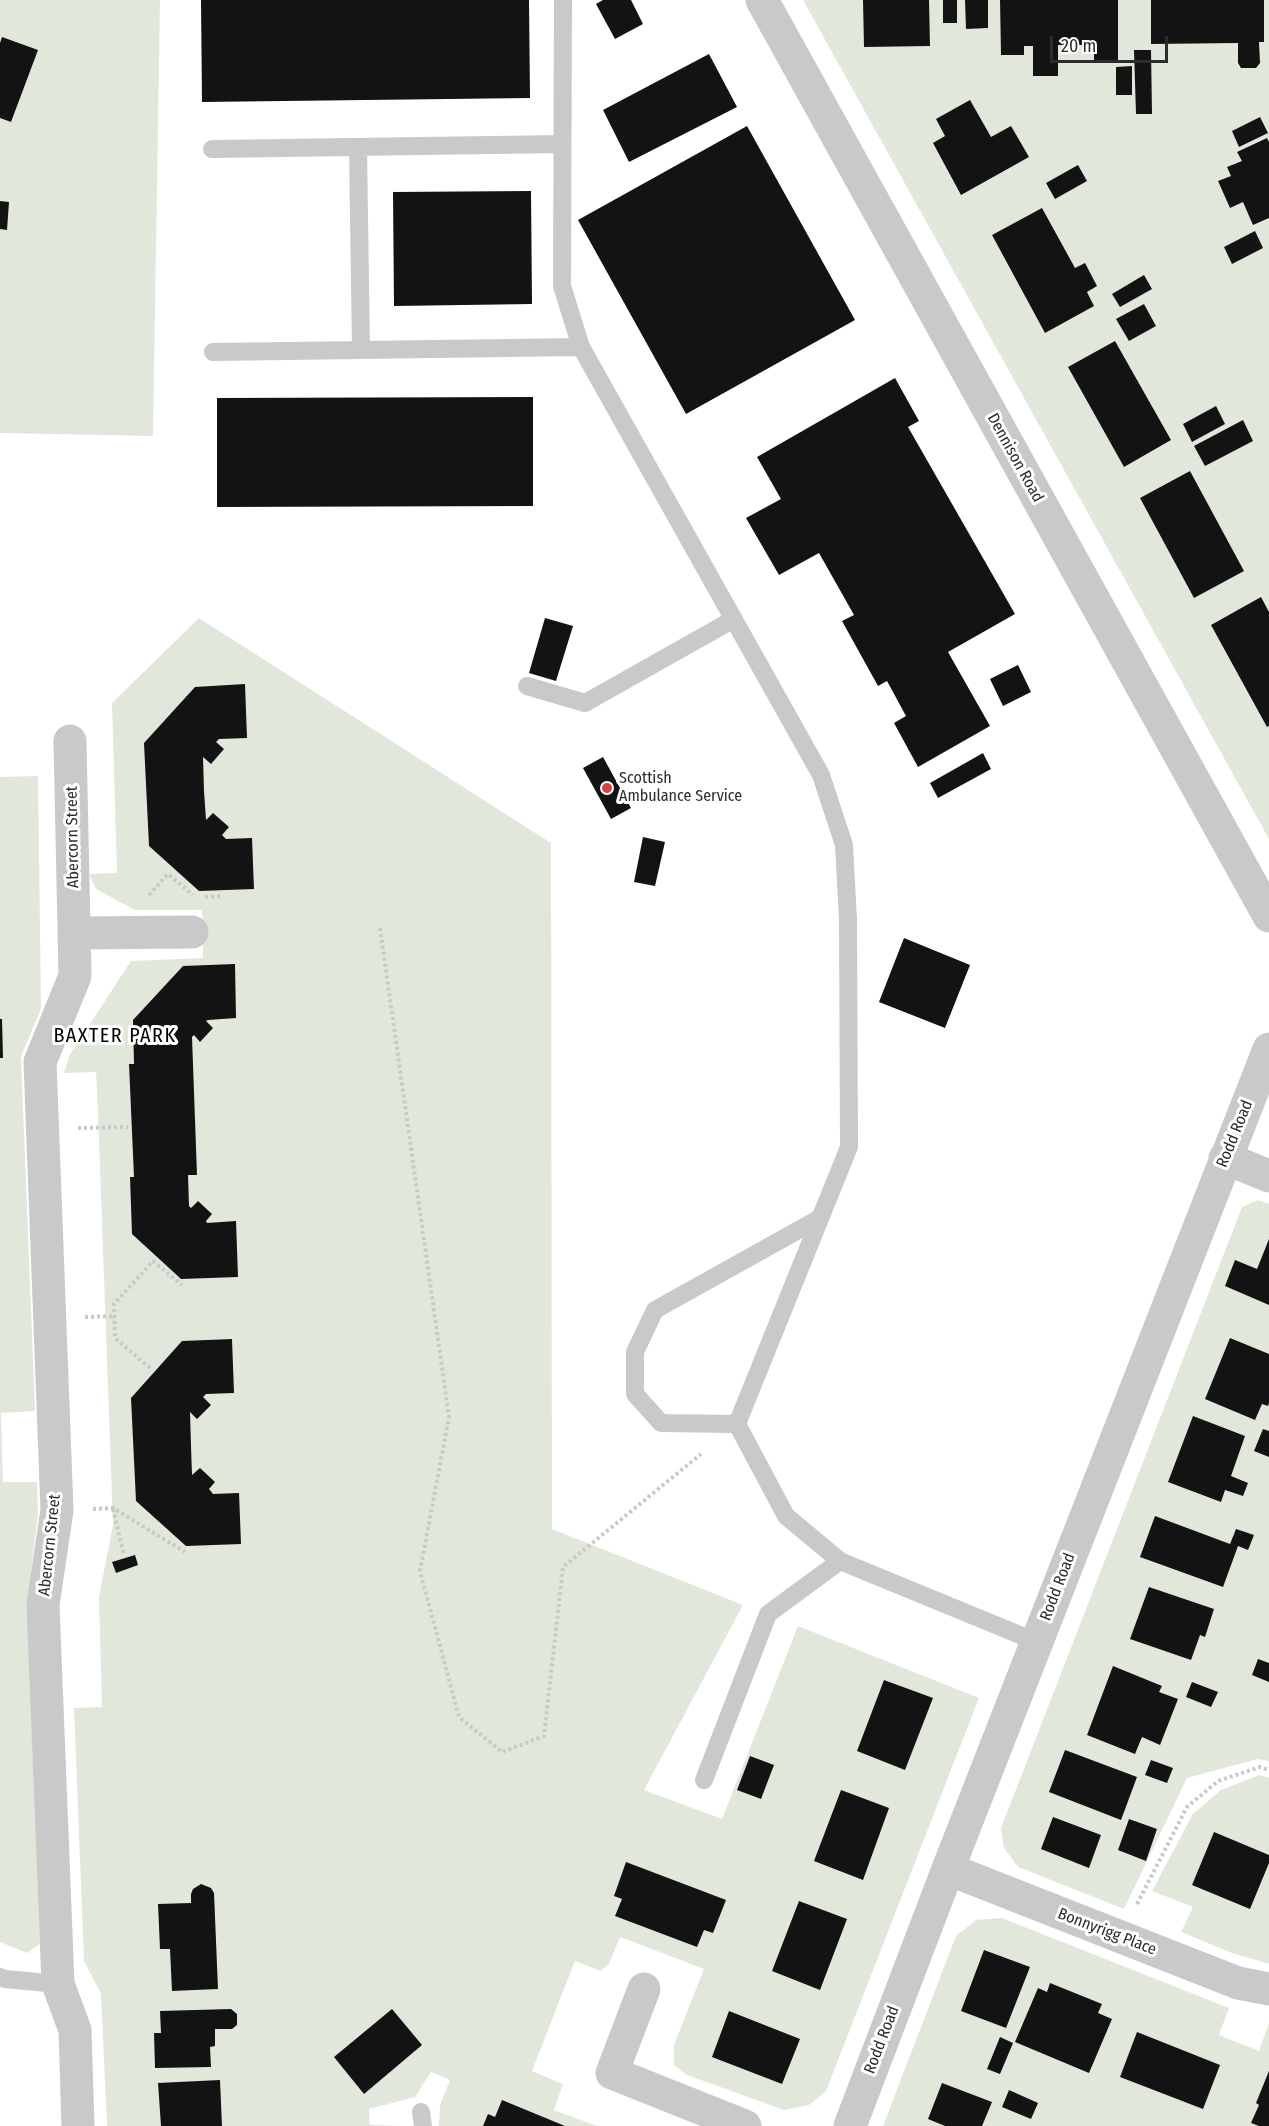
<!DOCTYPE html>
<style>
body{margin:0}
#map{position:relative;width:1269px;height:2126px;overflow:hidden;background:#fff;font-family:"Fira Sans Condensed",sans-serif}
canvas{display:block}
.scale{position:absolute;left:1050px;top:36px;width:118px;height:27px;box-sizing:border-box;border:3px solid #2c2c2c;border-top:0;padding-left:8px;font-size:18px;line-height:21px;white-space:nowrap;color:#2c2c2c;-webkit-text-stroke:4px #fff;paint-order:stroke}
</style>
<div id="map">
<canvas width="1269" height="2126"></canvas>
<div class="scale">20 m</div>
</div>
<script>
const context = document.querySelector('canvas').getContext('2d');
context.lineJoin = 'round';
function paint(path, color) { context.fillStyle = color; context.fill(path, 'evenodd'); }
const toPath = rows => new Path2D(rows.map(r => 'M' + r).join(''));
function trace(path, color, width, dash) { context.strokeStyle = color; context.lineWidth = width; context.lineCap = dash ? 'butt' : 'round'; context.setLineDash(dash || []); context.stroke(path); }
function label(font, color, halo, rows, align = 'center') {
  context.font = font + ' "Fira Sans Condensed",sans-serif'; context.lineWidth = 6; context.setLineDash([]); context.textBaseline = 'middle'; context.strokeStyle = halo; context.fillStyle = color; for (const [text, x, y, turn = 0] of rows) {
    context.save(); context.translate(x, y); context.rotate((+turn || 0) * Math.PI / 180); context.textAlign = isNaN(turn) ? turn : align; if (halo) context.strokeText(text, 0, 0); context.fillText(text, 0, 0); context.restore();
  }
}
const green = toPath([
 [0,0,160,0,153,436,0,433],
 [803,0,1269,0,1269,839],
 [199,618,551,843,552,1529,743,1605,644,1790,722,1819,798,1626,979,1698,826,2091,809,2105,784,2110,687,2075,674,2065,674,2045,704,1969,620,1937,609,1964,600,1971,575,1961,532,2071,563,2084,554,2110,597,2126,439,2126,440,2105,450,2080,431,2072,415,2097,369,2109,370,2125,403,2126,107,2126,101,1994,84,1961,74,1708,102,1707,99,1597,113,1525,98,1113,96,1072,64,1073,69,1056,131,961,203,958,202,910,135,910,96,889,89,874,117,873,112,703],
 [38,776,41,1009,21,1056,35,1411,1,1413,3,1482,37,1482,38,1514,27,1606,40,1944,27,1953,0,1942,0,777],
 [1258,1200,1269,1204,1269,1761,1258,1759,1187,1778,1124,1909,1018,1867,1004,1848,1001,1828,1242,1207],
 [1259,1775,1269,1778,1269,1964,1232,1953,1181,1932,1193,1907,1152,1891,1193,1814,1221,1790],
 [1002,1918,1229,2008,1219,2035,1259,2051,1269,2023,1269,2126,883,2126,956,1936,976,1920]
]);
const building = toPath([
 [201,0,529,0,530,98,202,102],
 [603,0,631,0,643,24,615,39,596,4],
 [863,0,929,0,930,46,864,47],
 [943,0,957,0,957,23,943,23],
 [965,0,988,0,988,28,966,29],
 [1000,0,1118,0,1118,61,1094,61,1094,45,1058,45,1058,76,1033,76,1033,46,1024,46,1024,55,1001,55],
 [1151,0,1264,0,1264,42,1259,42,1260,63,1256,68,1241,68,1238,63,1238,43,1151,44],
 [2,37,38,50,11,122,0,118,0,43],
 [1134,50,1151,50,1152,114,1136,114],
 [709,54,737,107,629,162,603,110],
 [1132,66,1132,95,1116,95,1116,67],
 [970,100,991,137,1011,126,1029,157,961,195,933,143,945,136,936,119],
 [1260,117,1268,133,1239,147,1232,131],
 [747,126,855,320,686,414,578,220],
 [1267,138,1269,142,1269,218,1253,225,1243,202,1230,208,1218,181,1231,176,1227,167,1242,161,1237,152],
 [1078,165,1087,181,1055,199,1046,183],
 [531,191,532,304,394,306,393,192],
 [0,201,9,202,7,230,0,229],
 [1042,208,1075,268,1085,263,1097,286,1087,292,1094,306,1045,333,992,235],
 [1255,231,1263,248,1232,264,1224,247],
 [1144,275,1152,289,1120,307,1112,294],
 [1144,304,1156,326,1129,341,1116,319],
 [1115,341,1171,440,1124,467,1068,367],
 [895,378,919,421,908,427,1015,614,948,652,990,726,918,767,894,723,906,716,887,681,878,686,842,621,854,615,819,553,779,575,746,518,781,499,757,457],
 [533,397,533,506,217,507,217,398],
 [1216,406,1225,424,1192,442,1183,424],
 [1243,420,1253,441,1205,466,1194,446],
 [1190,471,1244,571,1194,598,1140,498],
 [1261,597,1269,612,1269,726,1267,727,1211,625],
 [545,618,573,626,556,681,529,673],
 [1018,665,1031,692,1003,706,990,679],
 [245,684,247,738,219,739,216,742,224,749,211,764,203,757,204,791,206,820,213,813,229,827,222,835,226,839,252,838,254,889,199,891,149,846,144,743,195,687],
 [983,753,991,769,938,798,930,783],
 [603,757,631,808,611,819,583,768],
 [643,837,665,842,655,886,634,882],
 [904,938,970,965,945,1028,879,1002],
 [235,964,236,1018,208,1020,206,1021,213,1028,200,1042,194,1035,192,1037,197,1175,188,1175,189,1206,191,1208,198,1201,212,1214,206,1221,207,1223,236,1221,238,1277,181,1279,132,1234,130,1177,134,1177,129,1064,134,1064,133,1020,183,966],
 [0,1019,2,1019,3,1058,0,1058],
 [1269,1239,1269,1305,1225,1286,1235,1260,1257,1269],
 [1230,1338,1269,1354,1269,1403,1268,1406,1262,1404,1255,1420,1205,1399],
 [232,1339,234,1393,206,1394,203,1397,211,1405,197,1419,190,1412,191,1446,192,1475,200,1468,215,1482,209,1489,213,1494,239,1493,241,1544,186,1546,136,1501,131,1398,182,1341],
 [1193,1416,1245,1436,1231,1476,1248,1483,1243,1496,1225,1490,1221,1502,1168,1482],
 [1263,1429,1269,1431,1269,1457,1254,1451],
 [1155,1516,1230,1544,1236,1529,1254,1535,1248,1550,1238,1546,1223,1587,1140,1557],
 [135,1555,138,1565,116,1573,112,1562],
 [1149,1587,1214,1609,1205,1637,1200,1635,1191,1660,1130,1639],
 [1258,1659,1269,1663,1269,1682,1252,1675],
 [1113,1666,1162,1686,1159,1692,1178,1699,1160,1745,1142,1737,1135,1754,1087,1735],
 [884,1680,933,1698,905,1770,857,1751],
 [1192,1682,1218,1692,1211,1707,1186,1697],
 [1065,1750,1137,1777,1121,1820,1049,1792],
 [750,1756,774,1765,761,1799,737,1790],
 [1151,1760,1173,1768,1167,1783,1145,1775],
 [841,1790,889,1808,863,1880,814,1861],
 [1053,1817,1101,1835,1089,1868,1041,1849],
 [1129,1819,1157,1829,1146,1861,1118,1850],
 [1214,1832,1269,1855,1269,1863,1250,1909,1192,1885],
 [626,1862,726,1900,713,1933,704,1930,697,1947,615,1916,622,1899,614,1896],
 [201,1884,211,1888,214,1893,218,1989,172,1991,170,1949,160,1949,158,1904,191,1903,191,1894,193,1889],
 [799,1901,847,1919,820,1990,772,1971],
 [984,1950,1030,1967,1006,2028,961,2011],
 [1050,1983,1102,2004,1098,2013,1112,2019,1089,2073,1015,2042,1038,1988,1047,1992],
 [231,2009,237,2014,237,2025,232,2029,215,2029,215,2046,210,2047,211,2067,155,2068,154,2033,161,2033,160,2011],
 [392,2009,422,2045,364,2094,334,2057],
 [729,2011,800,2039,782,2084,712,2057],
 [1137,2032,1220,2065,1203,2109,1120,2077],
 [1000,2037,1013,2043,1000,2074,987,2069],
 [1269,2071,1269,2126,1259,2126,1251,2123,1259,2105,1256,2103],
 [220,2080,222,2126,161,2126,158,2083],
 [942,2083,992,2102,982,2126,945,2126,928,2119],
 [1009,2090,1038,2103,1031,2119,1002,2107],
 [502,2100,565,2126,483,2126,488,2114,495,2117]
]);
const path = toPath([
 [149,895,168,874,193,895],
 [205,897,222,896],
 [380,928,449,1417,420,1571,459,1717,502,1752,544,1736,563,1567,701,1454],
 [78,1128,128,1127],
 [85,1317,115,1316],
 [150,1368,115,1338,114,1304,153,1261,182,1285],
 [93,1509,113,1508,185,1552],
 [113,1509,124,1555],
 [1137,1904,1187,1807,1218,1781,1260,1767,1269,1770]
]);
const service = toPath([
 [563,0,562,286,581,347,821,775,844,845,848,920,849,1147,737,1424,786,1516,840,1561,1037,1642],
 [358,147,361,350],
 [212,149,562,144],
 [213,352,581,347],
 [527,686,585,703,734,619],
 [737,1424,661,1423,635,1394,635,1352,655,1310,820,1218],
 [704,1780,768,1614,840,1561],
 [0,1977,5,1979,58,1984],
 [421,2112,423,2126]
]);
const minor = toPath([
 [762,0,1269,916],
 [70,741,75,976,40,1062,57,1510,43,1605,58,1984,75,2030,78,2126],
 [75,933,192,932],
 [1225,1158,1269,1176],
 [948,1869,1238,1983,1269,1989],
 [644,1989,612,2073,745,2126],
 [850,2126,948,1869,1269,1049]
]);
const markers = [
 [607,788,6,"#d04542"]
];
const streetNames = [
 ["Dennison Road",1015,458,61],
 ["Abercorn Street",73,837,-91],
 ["Rodd Road",1235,1134,-68],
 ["Abercorn Street",50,1545,-84],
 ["Rodd Road",1058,1587,-69],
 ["Bonnyrigg Place",1107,1932,21],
 ["Rodd Road",882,2040,-69]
];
const poiNames = [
 ["Scottish",619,779],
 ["Ambulance Service",619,797]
];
const quarterNames = [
 ["BAXTER PARK",115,1036]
];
paint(green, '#e1e8db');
paint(building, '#131313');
trace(path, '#c9c9c9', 4, [3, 3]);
trace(service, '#c9c9c9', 18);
trace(minor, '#c9c9c9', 33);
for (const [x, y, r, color] of markers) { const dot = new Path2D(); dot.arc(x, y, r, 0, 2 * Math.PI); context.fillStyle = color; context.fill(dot); trace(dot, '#fff', 2); }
label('16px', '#2c2c2c', '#fff', streetNames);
label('16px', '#2c2c2c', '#fff', poiNames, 'left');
context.letterSpacing = '1.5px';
label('20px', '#000', '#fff', quarterNames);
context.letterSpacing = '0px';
</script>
